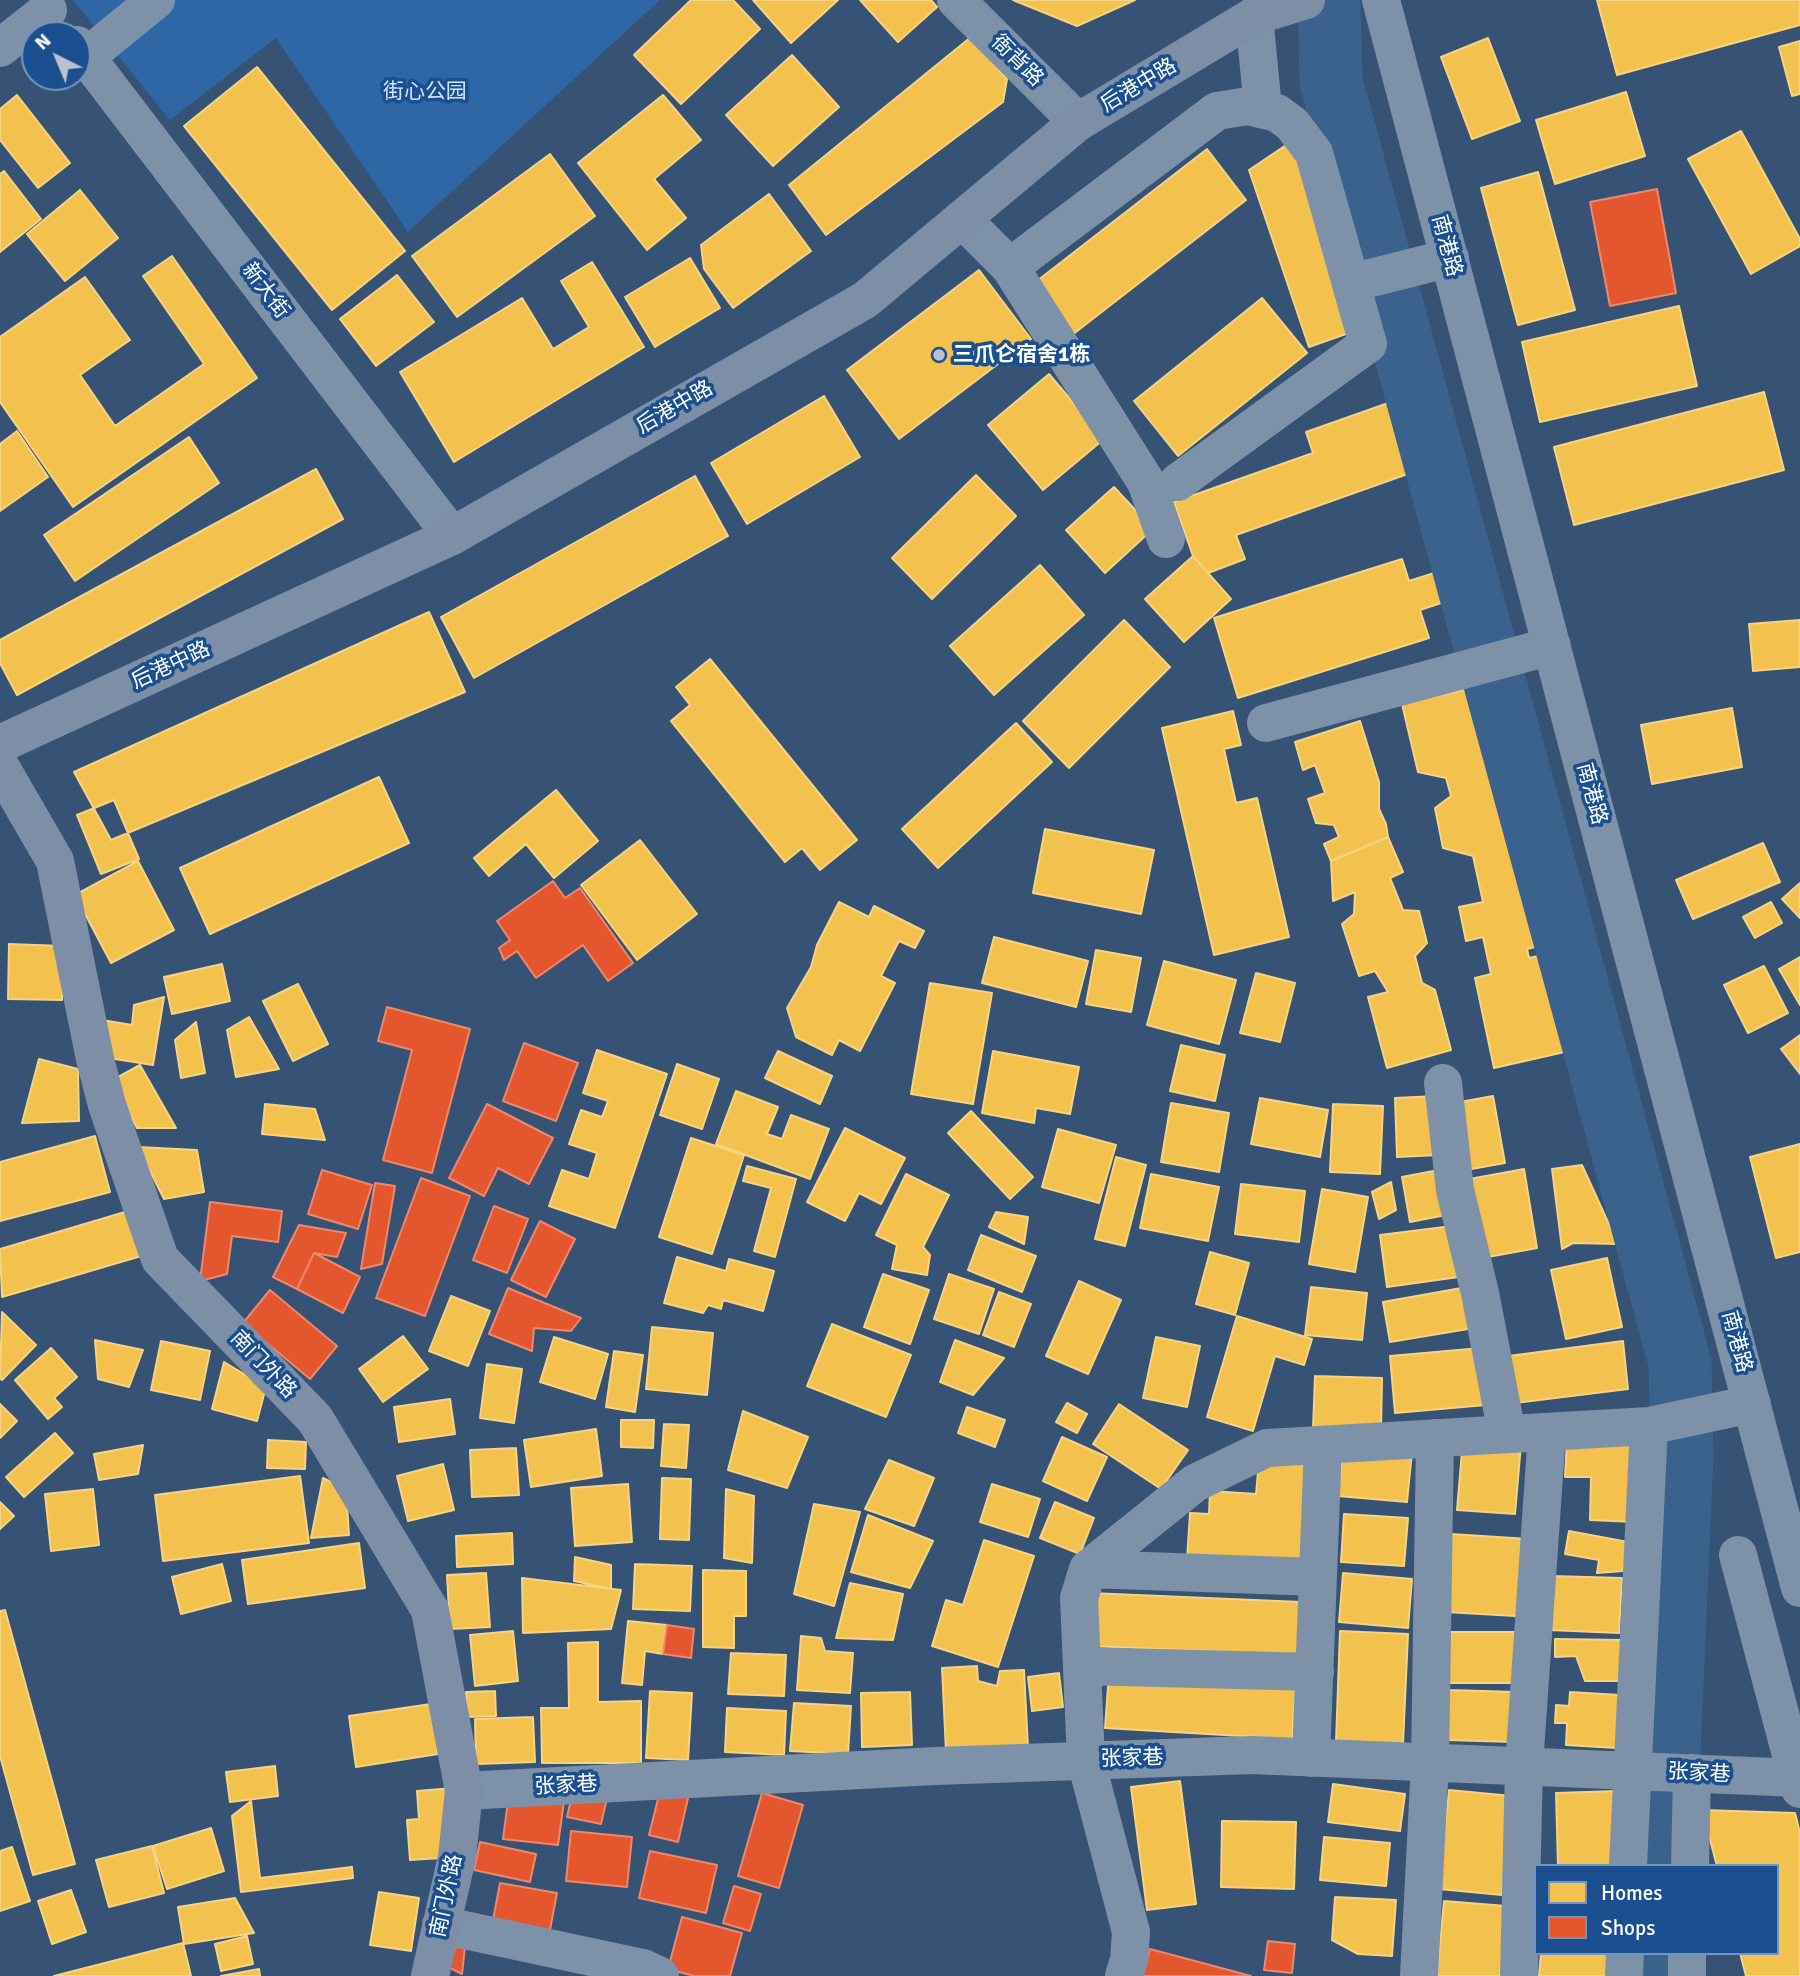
<!DOCTYPE html>
<meta charset="utf-8">
<style>
body{margin:0}
#map{position:relative;width:1800px;height:1976px;overflow:hidden;background:#365274;font-family:Signika,sans-serif}
canvas{display:block}
.legend{position:absolute;left:1534px;top:1864px;width:245px;height:91px;box-sizing:border-box;background:#1b4f8f;border:2px solid #7695bc;margin:0;padding:9px 12px;list-style:none;font-size:21px;color:#fff}
.legend li{display:flex;align-items:center;gap:14px;height:35px}
.legend b{width:35px;border:2px solid #7695bc}
.north{position:absolute;left:21px;top:21px;width:70px;height:70px;box-sizing:border-box;background:#1b4f8f;border:2px solid #7695bc;border-radius:50%;rotate:317deg;font-size:19px;font-weight:700;line-height:28px;text-align:center;color:#fff}
.north::after{content:'';display:block;margin:auto;width:24px;height:32px;background:#b9c2ce;clip-path:polygon(50% 0,100% 100%,50% 72%,0 100%)}
</style>
<div id="map">
<canvas width="1800" height="1976"></canvas>
<ul class="legend">
<li><b style="height:19px;background:#f2c14e"></b>Homes</li>
<li><b style="height:19px;background:#e4572e"></b>Shops</li>
</ul>
<div class="north">N</div>
</div>
<script>
const context = document.querySelector('canvas').getContext('2d');
context.lineJoin = 'round';
function paint(path, color) { context.fillStyle = color; context.fill(path, 'evenodd'); }
const toPath = rows => new Path2D(rows.map(r => 'M' + r).join(''));
function trace(path, color, width, dash) { context.strokeStyle = color; context.lineWidth = width; context.lineCap = dash ? 'butt' : 'round'; context.setLineDash(dash || []); context.stroke(path); }
function label(font, color, halo, rows, align = 'center') {
  context.font = font + ' Signika,"Noto Sans SC",sans-serif'; context.lineWidth = 7; context.setLineDash([]); context.textBaseline = 'middle'; context.strokeStyle = halo; context.fillStyle = color; for (const [text, x, y, turn = 0] of rows) {
    context.save(); context.translate(x, y); context.rotate((+turn || 0) * Math.PI / 180); context.textAlign = isNaN(turn) ? turn : align; if (halo) context.strokeText(text, 0, 0); context.fillText(text, 0, 0); context.restore();
  }
}
const green = toPath([
 [73,0,660,0,408,232,276,38,170,120]
]);
const homes = toPath([
 [691,0,733,0,760,29,681,104,634,55,691,0],
 [753,0,838,0,791,43,753,0],
 [860,0,931,0,937,7,898,42,860,0],
 [1013,0,1135,0,1077,26,1013,0],
 [1597,0,1800,0,1800,25,1617,75,1597,0],
 [971,37,1007,79,1003,102,826,235,789,185,971,37],
 [1488,38,1520,121,1472,139,1441,57,1488,38],
 [1800,41,1800,94,1792,96,1779,47,1800,41],
 [792,55,839,107,773,166,726,115,792,55],
 [257,67,405,251,332,310,184,126,257,67],
 [1626,92,1645,156,1555,184,1536,120,1626,92],
 [17,95,70,163,38,188,0,140,0,109,17,95],
 [663,95,701,140,654,179,686,218,647,250,578,163,663,95],
 [1741,131,1800,239,1800,246,1751,274,1688,159,1741,131],
 [1295,139,1360,329,1309,347,1249,170,1295,139],
 [1207,149,1246,200,1072,335,1033,284,1207,149],
 [550,154,595,216,457,317,412,256,550,154],
 [4,171,41,219,0,252,0,174,4,171],
 [1538,172,1575,310,1518,325,1481,188,1538,172],
 [80,190,118,238,65,281,27,234,80,190],
 [769,194,811,251,733,308,704,269,701,245,769,194],
 [172,256,257,378,73,507,0,402,0,337,85,277,130,340,80,375,115,426,204,364,143,276,172,256],
 [690,258,720,308,655,347,625,297,690,258],
 [592,262,644,347,454,462,400,372,522,298,553,349,589,327,561,281,592,262],
 [979,270,1031,339,899,439,847,370,979,270],
 [397,275,434,322,376,366,340,319,397,275],
 [1262,298,1307,353,1178,456,1134,401,1262,298],
 [1679,306,1697,386,1540,422,1522,342,1679,306],
 [1049,374,1104,439,1043,490,988,425,1049,374],
 [1764,392,1784,470,1574,525,1554,447,1764,392],
 [824,396,860,457,747,524,711,463,824,396],
 [1391,402,1416,471,1236,535,1245,559,1208,573,1193,556,1174,502,1313,453,1306,432,1391,402],
 [17,431,48,477,0,511,0,444,17,431],
 [189,437,219,483,75,581,44,535,189,437],
 [316,469,343,519,17,695,0,663,0,640,316,469],
 [976,475,1016,516,932,599,892,558,976,475],
 [695,476,728,536,474,678,441,617,695,476],
 [1114,487,1153,529,1105,573,1066,530,1114,487],
 [1193,556,1231,599,1184,642,1145,599,1193,556],
 [1402,559,1409,581,1434,573,1444,602,1420,610,1429,638,1238,698,1214,618,1402,559],
 [1040,565,1084,615,994,695,950,646,1040,565],
 [429,612,465,692,111,840,74,772,429,612],
 [1124,620,1170,667,1069,768,1023,721,1124,620],
 [1800,620,1800,667,1753,671,1749,624,1800,620],
 [710,659,857,840,820,870,802,848,785,862,671,721,690,705,676,687,710,659],
 [1486,685,1543,945,1527,949,1529,958,1547,954,1569,1051,1494,1068,1475,978,1491,974,1483,937,1466,941,1459,907,1483,902,1473,856,1443,848,1435,808,1451,796,1446,778,1418,772,1402,704,1486,685],
 [1732,708,1742,767,1652,784,1641,725,1732,708],
 [1233,711,1241,745,1224,749,1236,803,1257,798,1289,937,1214,955,1162,728,1233,711],
 [1360,721,1379,782,1379,809,1386,824,1388,837,1331,861,1324,844,1339,837,1334,825,1316,823,1308,799,1325,793,1315,765,1303,770,1295,742,1360,721],
 [1016,723,1052,762,938,868,902,829,1016,723],
 [379,777,409,843,210,934,180,868,379,777],
 [556,790,598,841,554,878,526,844,489,876,474,858,556,790],
 [114,800,139,859,101,874,77,815,114,800],
 [1045,829,1154,850,1141,914,1033,893,1045,829],
 [1388,837,1403,872,1390,878,1403,910,1419,911,1427,943,1415,956,1422,983,1435,990,1451,1050,1387,1068,1368,997,1388,992,1375,971,1359,976,1342,924,1354,914,1355,892,1333,901,1331,861,1388,837],
 [640,840,697,914,637,960,581,885,640,840],
 [1763,843,1780,882,1693,919,1676,880,1763,843],
 [138,861,174,930,111,963,75,895,138,861],
 [1800,883,1800,918,1782,899,1800,883],
 [839,902,869,917,874,906,924,931,915,948,899,941,881,976,895,983,860,1051,839,1040,832,1055,796,1037,787,1008,811,967,817,945,839,902],
 [1771,902,1782,923,1755,938,1743,917,1771,902],
 [994,937,1088,961,1076,1007,982,983,994,937],
 [9,944,63,946,62,1000,8,999,9,944],
 [1096,950,1141,958,1131,1012,1086,1004,1096,950],
 [1800,957,1800,1005,1779,969,1800,957],
 [1164,961,1236,980,1219,1044,1147,1025,1164,961],
 [222,964,230,1001,172,1014,164,977,222,964],
 [1764,966,1788,1013,1748,1033,1724,985,1764,966],
 [1256,973,1295,983,1280,1042,1240,1033,1256,973],
 [930,983,992,993,973,1104,911,1094,930,983],
 [298,984,328,1044,293,1061,263,1001,298,984],
 [164,997,153,1065,96,1056,102,1020,132,1025,134,1005,164,997],
 [249,1017,279,1069,236,1077,227,1030,249,1017],
 [196,1022,205,1073,181,1078,175,1040,196,1022],
 [1800,1035,1800,1074,1781,1049,1800,1035],
 [1181,1045,1225,1055,1215,1101,1170,1091,1181,1045],
 [597,1050,667,1074,615,1228,549,1206,562,1170,589,1179,597,1153,569,1144,581,1110,602,1117,608,1101,583,1093,597,1050],
 [778,1051,832,1076,820,1104,765,1078,778,1051],
 [993,1051,1079,1067,1070,1114,1036,1108,1034,1123,982,1113,993,1051],
 [39,1059,78,1069,79,1121,22,1123,39,1059],
 [677,1064,719,1079,702,1129,660,1115,677,1064],
 [140,1065,176,1128,137,1128,111,1081,140,1065],
 [736,1091,778,1107,767,1134,782,1139,791,1115,829,1129,810,1179,716,1144,736,1091],
 [1437,1096,1439,1155,1397,1157,1395,1098,1437,1096],
 [1493,1096,1505,1163,1460,1171,1449,1104,1493,1096],
 [1260,1098,1328,1110,1320,1157,1251,1144,1260,1098],
 [1171,1103,1229,1113,1219,1172,1161,1162,1171,1103],
 [265,1104,315,1109,325,1140,262,1134,265,1104],
 [1333,1104,1383,1106,1380,1174,1330,1172,1333,1104],
 [971,1111,1033,1177,1010,1199,948,1133,971,1111],
 [845,1128,905,1158,881,1204,859,1193,845,1221,807,1202,845,1128],
 [1058,1129,1116,1145,1099,1203,1042,1187,1058,1129],
 [95,1136,110,1192,0,1221,0,1162,95,1136],
 [691,1138,744,1155,712,1254,659,1237,691,1138],
 [1800,1144,1800,1252,1776,1258,1750,1157,1800,1144],
 [138,1147,197,1150,204,1192,164,1199,138,1147],
 [1116,1157,1146,1165,1125,1246,1095,1239,1116,1157],
 [1582,1165,1618,1244,1573,1243,1562,1249,1552,1169,1582,1165],
 [747,1166,796,1179,775,1257,754,1251,771,1188,743,1181,747,1166],
 [1444,1169,1451,1214,1410,1222,1402,1177,1444,1169],
 [1524,1169,1537,1248,1477,1259,1464,1180,1524,1169],
 [906,1174,949,1195,923,1247,930,1255,927,1275,892,1269,897,1245,876,1235,906,1174],
 [1151,1174,1219,1187,1208,1241,1140,1228,1151,1174],
 [1391,1182,1396,1210,1379,1219,1372,1192,1391,1182],
 [1241,1184,1305,1191,1299,1242,1235,1234,1241,1184],
 [1322,1189,1368,1197,1355,1272,1309,1264,1322,1189],
 [135,1209,148,1254,2,1297,0,1249,135,1209],
 [996,1212,1028,1217,1024,1244,989,1227,996,1212],
 [1460,1225,1466,1276,1387,1287,1380,1235,1460,1225],
 [981,1235,1036,1256,1022,1292,968,1270,981,1235],
 [1210,1252,1249,1263,1235,1315,1196,1304,1210,1252],
 [677,1257,726,1271,729,1259,774,1271,763,1311,723,1300,721,1309,708,1305,703,1313,664,1303,677,1257],
 [1607,1258,1622,1327,1566,1339,1551,1270,1607,1258],
 [883,1274,929,1290,910,1344,864,1327,883,1274],
 [949,1274,994,1289,979,1334,934,1319,949,1274],
 [1079,1281,1121,1300,1088,1374,1046,1356,1079,1281],
 [1311,1287,1367,1293,1362,1340,1305,1335,1311,1287],
 [1467,1287,1474,1328,1390,1342,1383,1302,1467,1287],
 [999,1292,1031,1304,1014,1347,983,1335,999,1292],
 [451,1296,490,1311,468,1366,429,1351,451,1296],
 [2,1312,36,1345,2,1380,0,1378,2,1312],
 [1237,1316,1312,1339,1304,1365,1275,1356,1253,1431,1207,1417,1237,1316],
 [832,1324,911,1355,886,1417,807,1386,832,1324],
 [652,1327,713,1333,707,1395,646,1389,652,1327],
 [403,1336,428,1369,383,1402,359,1369,403,1336],
 [554,1337,608,1354,595,1399,540,1382,554,1337],
 [1156,1337,1200,1346,1187,1407,1143,1398,1156,1337],
 [95,1340,143,1350,129,1387,98,1379,95,1340],
 [955,1340,1004,1358,973,1395,940,1382,955,1340],
 [161,1341,210,1351,200,1400,151,1390,161,1341],
 [1623,1341,1628,1389,1507,1404,1501,1357,1623,1341],
 [51,1348,77,1377,54,1398,62,1407,48,1419,15,1380,51,1348],
 [1481,1348,1486,1405,1395,1413,1390,1356,1481,1348],
 [614,1351,643,1355,635,1412,606,1407,614,1351],
 [224,1362,266,1387,257,1421,212,1409,224,1362],
 [487,1364,522,1369,514,1423,480,1418,487,1364],
 [1315,1376,1382,1378,1381,1430,1313,1428,1315,1376],
 [450,1399,455,1434,399,1442,394,1407,450,1399],
 [1067,1403,1087,1414,1077,1433,1056,1422,1067,1403],
 [0,1404,17,1421,0,1438,0,1404],
 [1119,1404,1188,1450,1161,1489,1093,1444,1119,1404],
 [967,1407,1005,1420,995,1447,958,1433,967,1407],
 [743,1411,808,1437,787,1488,728,1470,743,1411],
 [621,1420,654,1420,653,1448,621,1447,621,1420],
 [664,1424,689,1425,686,1468,661,1466,664,1424],
 [596,1429,602,1476,531,1487,524,1440,596,1429],
 [55,1433,73,1453,24,1497,6,1477,55,1433],
 [1062,1437,1107,1457,1087,1501,1043,1481,1062,1437],
 [1463,1439,1521,1444,1515,1514,1457,1510,1463,1439],
 [268,1440,306,1442,305,1469,267,1468,268,1440],
 [1567,1440,1639,1443,1635,1522,1590,1520,1591,1477,1565,1477,1567,1440],
 [143,1445,138,1474,99,1480,94,1454,143,1445],
 [1344,1445,1412,1452,1407,1502,1338,1496,1344,1445],
 [516,1448,519,1495,472,1497,470,1450,516,1448],
 [889,1460,934,1478,914,1526,865,1509,889,1460],
 [1259,1461,1307,1464,1308,1568,1187,1559,1190,1513,1209,1514,1210,1491,1256,1494,1259,1461],
 [443,1464,454,1510,408,1521,397,1476,443,1464],
 [300,1476,309,1543,163,1561,155,1495,300,1476],
 [323,1478,346,1489,349,1535,311,1538,323,1478],
 [662,1478,691,1479,689,1540,660,1539,662,1478],
 [628,1484,632,1542,575,1546,571,1488,628,1484],
 [992,1484,1040,1499,1028,1537,980,1522,992,1484],
 [93,1489,99,1545,51,1551,45,1494,93,1489],
 [726,1489,754,1496,752,1563,724,1558,726,1489],
 [0,1502,14,1516,0,1529,0,1502],
 [1055,1502,1094,1518,1080,1554,1040,1538,1055,1502],
 [814,1504,860,1512,834,1606,794,1594,814,1504],
 [1344,1514,1408,1518,1404,1566,1341,1562,1344,1514],
 [868,1515,933,1541,910,1588,851,1572,868,1515],
 [1569,1531,1628,1542,1623,1571,1597,1573,1599,1560,1565,1554,1569,1531],
 [512,1533,513,1564,457,1567,456,1536,512,1533],
 [1451,1534,1529,1539,1523,1620,1515,1616,1446,1612,1451,1534],
 [984,1540,1034,1556,998,1667,932,1646,946,1600,963,1605,984,1540],
 [359,1543,365,1588,248,1604,242,1560,359,1543],
 [575,1557,611,1565,611,1589,574,1581,575,1557],
 [222,1564,231,1601,181,1614,172,1577,222,1564],
 [635,1564,692,1566,690,1611,633,1609,635,1564],
 [703,1570,746,1571,746,1616,734,1616,734,1648,703,1647,703,1570],
 [486,1573,490,1627,450,1629,447,1575,486,1573],
 [1343,1573,1412,1579,1408,1628,1339,1622,1343,1573],
 [1552,1576,1622,1578,1619,1633,1549,1630,1552,1576],
 [522,1578,621,1590,611,1629,523,1633,522,1578],
 [850,1583,903,1594,893,1640,836,1638,850,1583],
 [1090,1593,1301,1602,1299,1655,1088,1646,1090,1593],
 [5,1610,75,1864,33,1875,0,1756,0,1611,5,1610],
 [628,1621,667,1625,663,1654,645,1651,642,1685,622,1683,628,1621],
 [513,1631,518,1681,475,1686,470,1635,513,1631],
 [1340,1631,1408,1634,1403,1744,1336,1742,1340,1631],
 [1443,1632,1516,1632,1516,1683,1443,1683,1443,1632],
 [801,1636,821,1638,825,1651,853,1653,850,1693,797,1690,801,1636],
 [1555,1639,1625,1640,1624,1681,1585,1681,1576,1656,1555,1657,1555,1639],
 [598,1642,598,1702,641,1701,641,1763,542,1763,541,1708,569,1708,568,1643,598,1642],
 [731,1653,786,1655,784,1696,728,1694,731,1653],
 [977,1666,978,1681,997,1686,1000,1671,1024,1670,1028,1748,946,1752,942,1668,977,1666],
 [1059,1673,1063,1707,1032,1711,1028,1677,1059,1673],
 [1109,1673,1296,1685,1292,1739,1105,1728,1109,1673],
 [1449,1690,1516,1692,1514,1742,1447,1740,1449,1690],
 [495,1691,496,1716,467,1717,466,1692,495,1691],
 [650,1691,692,1693,688,1760,646,1758,650,1691],
 [910,1692,912,1745,862,1747,861,1693,910,1692],
 [1570,1692,1620,1695,1617,1748,1566,1745,1567,1723,1555,1723,1556,1705,1569,1706,1570,1692],
 [794,1703,851,1706,848,1754,790,1751,794,1703],
 [431,1704,438,1754,356,1767,349,1716,431,1704],
 [727,1708,786,1711,784,1755,725,1752,727,1708],
 [533,1717,535,1762,476,1764,475,1719,533,1717],
 [275,1766,278,1796,230,1802,226,1772,275,1766],
 [1180,1781,1196,1904,1147,1910,1131,1787,1180,1781],
 [1333,1784,1405,1794,1400,1831,1328,1822,1333,1784],
 [453,1788,457,1857,410,1860,407,1820,419,1819,417,1791,453,1788],
 [1449,1790,1512,1796,1502,1895,1439,1889,1449,1790],
 [1617,1791,1619,1866,1558,1866,1556,1793,1617,1791],
 [251,1801,260,1878,352,1867,353,1878,241,1892,232,1816,251,1801],
 [1702,1810,1795,1813,1800,1833,1800,1976,1746,1976,1740,1953,1777,1953,1777,1866,1717,1866,1702,1810],
 [1222,1821,1296,1822,1294,1889,1221,1887,1222,1821],
 [211,1828,224,1871,167,1889,153,1846,211,1828],
 [1324,1837,1390,1843,1386,1886,1320,1880,1324,1837],
 [152,1846,164,1893,109,1907,96,1860,152,1846],
 [12,1847,30,1901,0,1911,0,1851,12,1847],
 [71,1890,86,1932,52,1944,38,1901,71,1890],
 [379,1892,419,1898,411,1951,370,1945,379,1892],
 [1335,1897,1396,1900,1392,1956,1358,1954,1332,1940,1335,1897],
 [235,1898,254,1933,184,1944,178,1907,235,1898],
 [1444,1901,1506,1906,1500,1976,1437,1976,1444,1901],
 [247,1936,253,1964,221,1971,215,1944,247,1936],
 [183,1943,191,1976,54,1976,183,1943],
 [1541,1953,1614,1953,1612,1976,1539,1976,1541,1953],
 [259,1969,260,1976,221,1976,259,1969]
]);
const shops = toPath([
 [1657,189,1676,293,1610,306,1590,202,1657,189],
 [553,881,565,898,580,888,633,963,608,981,583,945,536,978,517,951,504,960,499,948,510,940,497,921,553,881],
 [387,1007,470,1029,432,1173,383,1160,412,1050,378,1041,387,1007],
 [524,1043,578,1063,556,1121,503,1101,524,1043],
 [487,1104,553,1138,529,1184,498,1168,484,1196,449,1178,487,1104],
 [322,1170,372,1185,358,1229,308,1214,322,1170],
 [421,1178,470,1196,425,1316,376,1298,421,1178],
 [375,1183,395,1186,382,1264,361,1269,375,1183],
 [210,1202,282,1211,278,1242,232,1236,227,1274,200,1281,210,1202],
 [494,1206,528,1219,507,1273,473,1260,494,1206],
 [540,1221,575,1239,546,1297,511,1280,540,1221],
 [299,1225,346,1233,337,1257,314,1253,297,1289,273,1277,299,1225],
 [314,1253,360,1277,343,1313,297,1289,314,1253],
 [508,1288,581,1318,571,1331,534,1328,532,1351,489,1334,508,1288],
 [270,1290,337,1346,310,1379,243,1323,270,1290],
 [667,1625,694,1629,691,1658,663,1654,667,1625],
 [661,1787,689,1794,678,1842,649,1835,661,1787],
 [573,1791,607,1798,601,1824,567,1817,573,1791],
 [762,1793,803,1805,779,1888,738,1876,762,1793],
 [509,1794,564,1801,558,1845,503,1839,509,1794],
 [571,1831,632,1837,627,1887,566,1881,571,1831],
 [480,1842,536,1854,530,1882,474,1870,480,1842],
 [650,1851,717,1865,706,1913,639,1898,650,1851],
 [500,1883,557,1893,550,1930,493,1920,500,1883],
 [734,1886,761,1894,750,1931,723,1923,734,1886],
 [682,1917,742,1933,730,1976,694,1976,668,1969,682,1917],
 [466,1938,462,1974,440,1963,466,1938],
 [1268,1941,1295,1944,1292,1973,1264,1970,1268,1941],
 [1150,1949,1251,1976,1142,1976,1150,1949]
]);
const river = toPath([
 [1329,0,1331,81,1680,1363,1682,1457,1664,1866],
 [1659,1976,1660,1953]
]);
const minor = toPath([
 [956,0,1078,122],
 [1381,0,1800,1588],
 [1254,16,1263,109],
 [77,45,452,536],
 [0,48,48,10],
 [86,57,156,0],
 [962,219,1010,267,1146,482,1166,539],
 [1010,267,1217,111,1248,106,1277,113,1292,124,1314,153,1368,344,1178,482],
 [1351,283,1450,258],
 [1266,723,1552,646],
 [1443,1083,1455,1190,1480,1293,1507,1434],
 [1738,1555,1800,1789],
 [1088,1569,1318,1577],
 [1082,1666,1315,1672],
 [1311,1758,1323,1445],
 [464,1791,935,1766,1252,1755,1633,1771],
 [1628,1866,1649,1426],
 [1690,1866,1692,1773],
 [441,1925,643,1968,660,1976],
 [1124,1976,1129,1960,1131,1932,1086,1761,1079,1598,1088,1569,1195,1483,1267,1448,1649,1426,1752,1404],
 [1419,1976,1430,1763,1435,1438],
 [1519,1976,1524,1766,1547,1432],
 [1624,1976,1625,1953],
 [1687,1976,1687,1953]
]);
const major = toPath([
 [0,744,452,536,865,300,1078,122,1254,16,1306,0],
 [0,766,55,861,95,1059,107,1105,160,1259,315,1419,430,1610,464,1791,457,1857,430,1976]
]);
const minorBridge = toPath([
 [1633,1771,1799,1778]
]);
const markers = [
 [939,355,7,"#b9c2ce"]
];
const streetNames = [
 ["衙背路",1017,61,45],
 ["后港中路",1139,86,-31],
 ["南港路",1446,246,75],
 ["新大街",265,291,53],
 ["后港中路",675,408,-30],
 ["后港中路",171,666,-25],
 ["南港路",1591,794,75],
 ["南港路",1736,1342,75],
 ["南门外路",263,1365,46],
 ["张家巷",1132,1759,-2],
 ["张家巷",1699,1774,3],
 ["张家巷",566,1786,-3],
 ["南门外路",447,1896,-78]
];
const parkNames = [
 ["街心公园",425,92]
];
const poiNames = [
 ["三爪仑宿舍1栋",953,355]
];
paint(green, '#2f66a5');
paint(homes, '#f2c14e');
trace(homes, '#f6d483', 2);
paint(shops, '#e4572e');
trace(shops, '#ec896d', 2);
trace(river, '#3b618d', 63);
trace(minor, '#7d92a8', 38);
trace(major, '#7d8ea7', 38);
trace(minorBridge, '#7d92a8', 38);
for (const [x, y, r, color] of markers) { const dot = new Path2D(); dot.arc(x, y, r, 0, 2 * Math.PI); context.fillStyle = color; context.fill(dot); trace(dot, '#1b4f8f', 2.5); }
label('21px', '#fff', '#1b4f8f', streetNames);
label('21px', '#cfe3fa', '#1b4f8f', parkNames);
label('bold 21px', '#fff', '#1b4f8f', poiNames, 'left');
</script>
